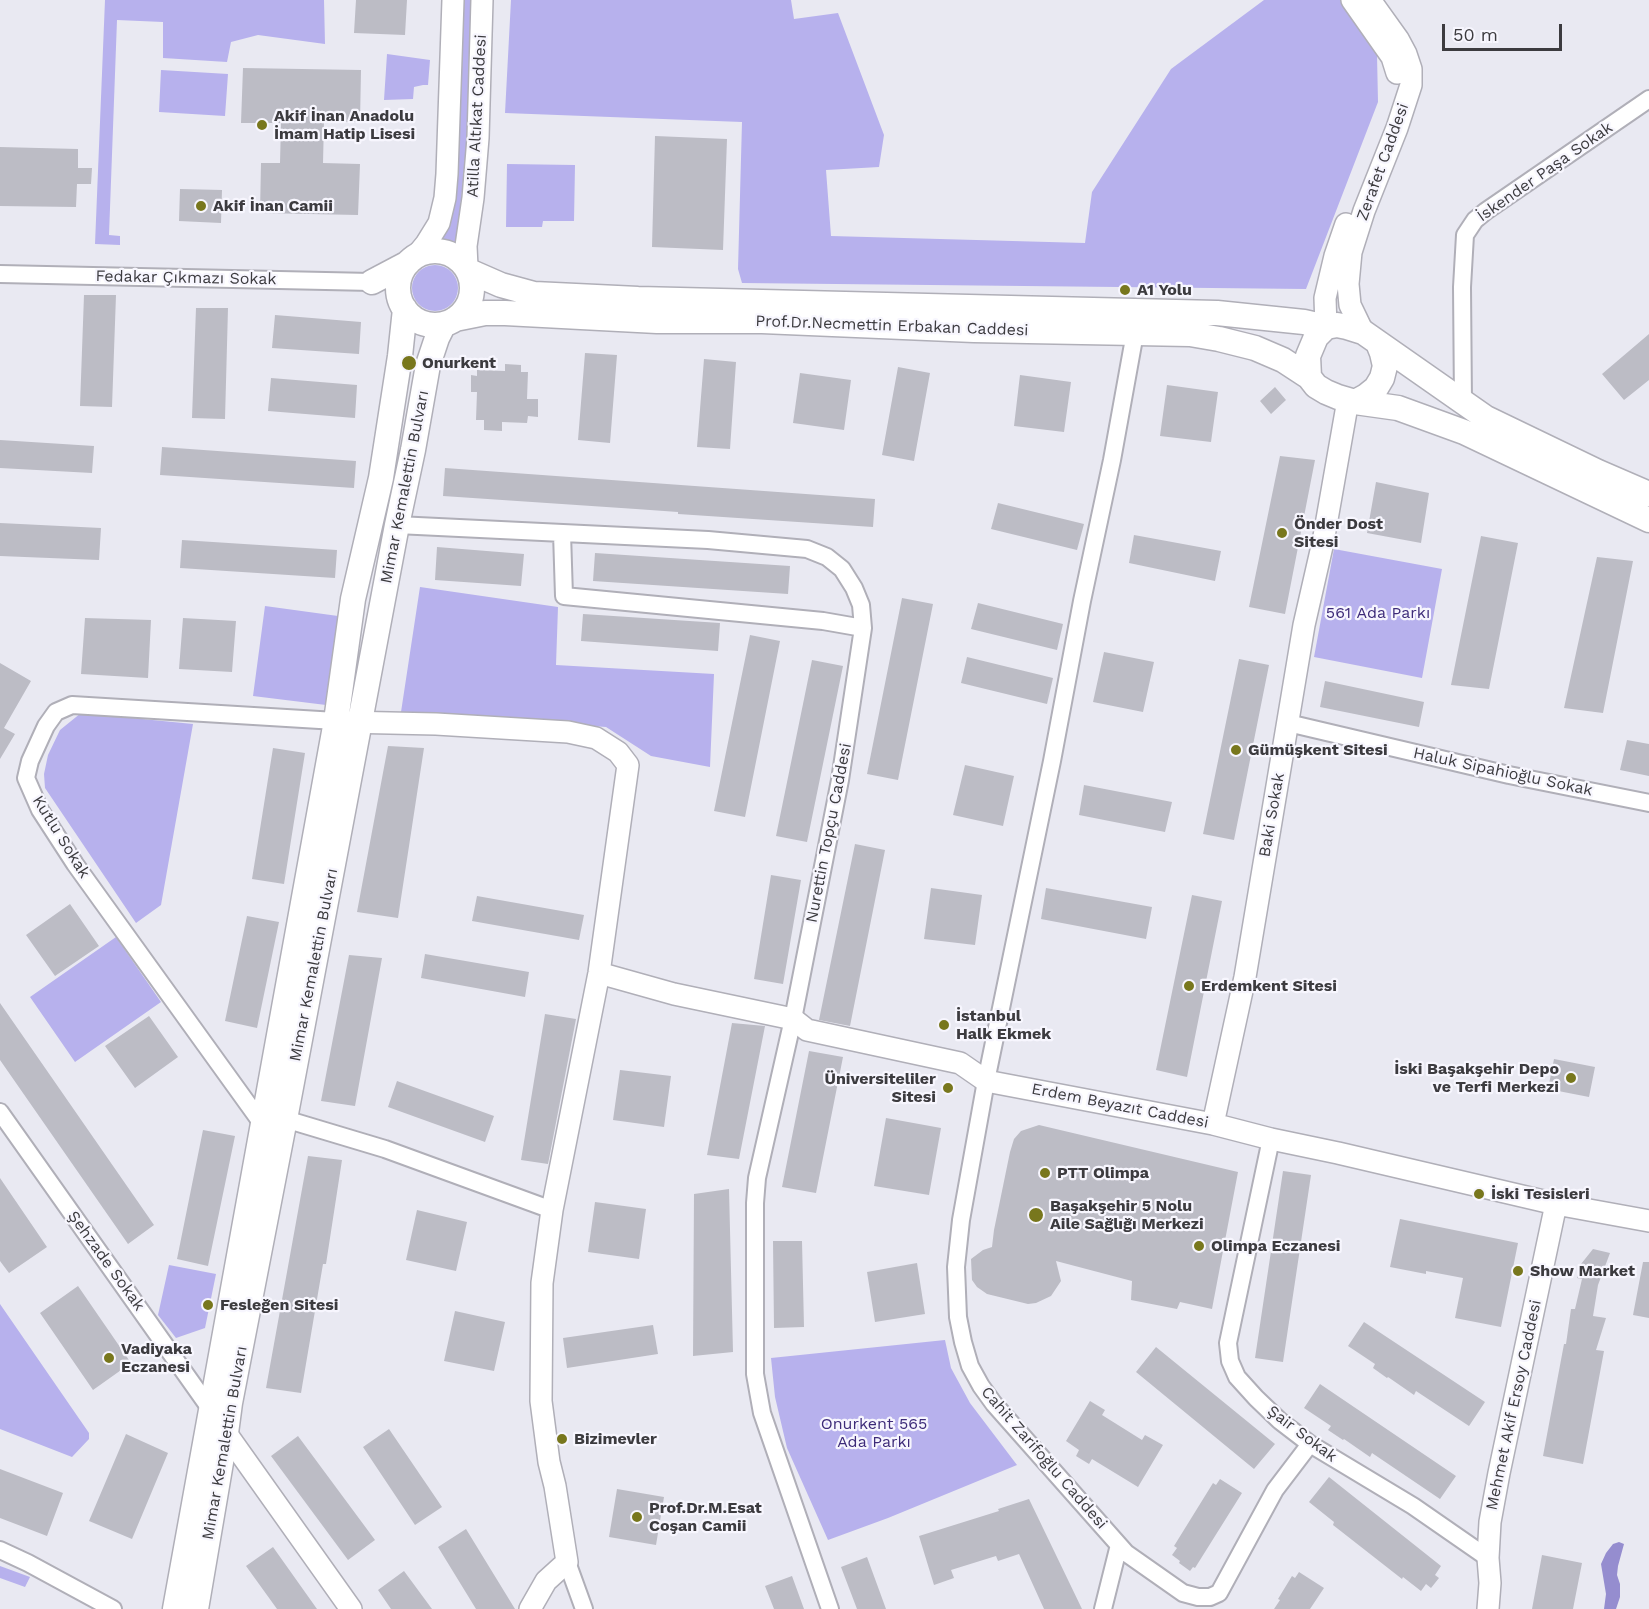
<!DOCTYPE html>
<meta charset="utf-8">
<style>
body{margin:0}
#map{position:relative;width:1649px;height:1609px;overflow:hidden;background:#e9e9f2;font-family:"Work Sans",sans-serif}
canvas{display:block}
.scale{position:absolute;left:1442px;top:24px;width:120px;height:27px;box-sizing:border-box;border:3px solid #3c3b3f;border-top:0;padding-left:8px;font-size:18px;line-height:21px;white-space:nowrap;color:#3c3b3f;-webkit-text-stroke:4px #f7f6fe;paint-order:stroke}
</style>
<div id="map">
<canvas width="1649" height="1609"></canvas>
<div class="scale">50 m</div>
</div>
<script>
const context = document.querySelector('canvas').getContext('2d');
context.lineJoin = 'round';
function paint(path, color) { context.fillStyle = color; context.fill(path, 'evenodd'); }
const toPath = rows => new Path2D(rows.map(r => 'M' + r).join(''));
function trace(path, color, width, dash) { context.strokeStyle = color; context.lineWidth = width; context.lineCap = dash ? 'butt' : 'round'; context.setLineDash(dash || []); context.stroke(path); }
function label(font, color, halo, rows, align = 'center') {
  context.font = font + ' "Work Sans",sans-serif'; context.lineWidth = 4.5; context.setLineDash([]); context.textBaseline = 'middle'; context.strokeStyle = halo; context.fillStyle = color; for (const [text, x, y, turn = 0] of rows) {
    context.save(); context.translate(x, y); context.rotate((+turn || 0) * Math.PI / 180); context.textAlign = isNaN(turn) ? turn : align; if (halo) context.strokeText(text, 0, 0); context.fillText(text, 0, 0); context.restore();
  }
}
const green = toPath([
 [105,0,324,0,325,44,258,35,231,42,227,62,163,58,163,22,117,20,109,235,120,236,120,245,95,244],
 [459,0,472,0,467,147,456,244,439,239],
 [511,0,791,0,794,19,838,13,884,135,879,167,826,170,831,236,1085,243,1092,192,1171,69,1264,0,1340,0,1377,55,1378,102,1306,289,742,283,738,269,742,122,505,113],
 [387,54,430,60,428,85,423,85,414,87,413,99,384,100],
 [161,70,228,74,225,116,159,112],
 [507,164,575,165,574,221,543,221,542,227,506,227],
 '412 288a23 23 0 1 1 46 0a23 23 0 1 1-46 0Z',
 [1334,549,1442,569,1422,678,1314,657],
 [420,587,558,607,556,665,714,674,710,767,651,756,606,727,401,712],
 [265,606,338,616,326,705,253,696],
 [81,713,193,724,161,905,136,923,45,788,44,774,48,755,60,730],
 [116,937,161,1002,75,1062,30,997],
 [169,1265,216,1274,205,1328,176,1338,158,1315],
 [0,1304,89,1433,89,1439,72,1457,0,1429],
 [945,1340,951,1368,970,1403,1017,1465,888,1518,828,1540,787,1448,775,1397,771,1358],
 [0,1566,30,1577,25,1587,0,1578]
]);
const water = toPath([
 [1619,1542,1624,1544,1618,1566,1617,1575,1620,1584,1620,1597,1616,1609,1604,1609,1606,1594,1601,1564,1606,1553,1613,1544]
]);
const building = toPath([
 [356,0,407,0,405,35,354,33],
 [243,68,361,70,360,122,324,121,323,163,360,164,358,215,260,213,261,163,280,163,281,123,241,123],
 [655,136,727,139,723,250,652,247],
 [0,147,78,149,78,168,92,168,91,184,77,184,76,207,0,206],
 [180,189,222,190,221,223,179,221],
 [84,295,116,295,112,407,80,406],
 [196,308,228,308,225,419,192,418],
 [275,315,361,322,359,354,272,348],
 [1649,334,1649,380,1624,400,1602,374],
 [585,353,617,355,610,443,578,440],
 [704,359,736,362,730,449,697,447],
 [505,364,521,365,521,372,528,372,527,399,538,399,538,417,528,416,527,423,502,422,502,431,484,430,484,420,476,420,477,392,471,392,471,375,477,376,477,370,505,371],
 [898,367,930,373,914,461,882,455],
 [800,373,851,380,844,430,793,423],
 [1020,375,1071,382,1064,432,1014,426],
 [271,378,357,385,355,418,268,411],
 [1167,385,1218,392,1211,442,1160,436],
 [1275,387,1286,400,1271,414,1260,401],
 [0,440,94,446,92,473,0,468],
 [162,447,356,461,354,488,160,475],
 [1280,456,1315,460,1285,614,1249,607],
 [445,468,875,499,873,527,678,514,678,512,636,509,443,496],
 [1376,482,1429,493,1421,543,1367,533],
 [998,503,1084,524,1077,550,991,529],
 [0,523,101,528,99,560,0,556],
 [1134,535,1221,551,1215,581,1129,563],
 [1481,536,1518,543,1489,689,1451,685],
 [182,540,337,550,335,578,180,568],
 [437,547,524,554,521,586,435,580],
 [595,553,790,566,788,594,593,581],
 [1597,557,1633,561,1603,713,1564,708],
 [902,598,933,604,898,780,867,774],
 [978,603,1063,624,1057,650,971,629],
 [583,614,720,623,718,651,581,641],
 [85,618,151,620,148,678,81,674],
 [183,618,236,621,232,672,179,669],
 [750,635,780,641,745,817,714,811],
 [1104,652,1154,662,1143,712,1093,702],
 [967,657,1053,678,1047,704,961,683],
 [1239,659,1269,665,1234,840,1203,834],
 [812,660,843,666,807,842,776,836],
 [0,663,31,681,4,728,15,734,0,759],
 [1325,681,1424,702,1419,727,1320,707],
 [1627,740,1649,744,1649,776,1620,770],
 [388,746,424,748,398,918,357,912],
 [273,748,305,753,284,884,252,879],
 [965,765,1014,776,1003,826,953,815],
 [1084,785,1172,802,1165,832,1079,815],
 [855,844,885,850,850,1026,819,1020],
 [771,875,801,880,783,984,754,979],
 [931,888,982,895,975,945,924,939],
 [1046,888,1152,907,1146,939,1041,919],
 [1192,895,1222,901,1187,1077,1156,1070],
 [477,896,584,915,579,940,472,921],
 [70,904,99,946,55,976,26,935],
 [247,916,279,922,257,1028,225,1021],
 [425,954,529,972,525,997,421,978],
 [349,955,382,958,355,1106,321,1101],
 [0,1003,154,1225,128,1244,0,1060],
 [545,1014,576,1019,548,1164,521,1160],
 [149,1016,178,1057,135,1088,105,1046],
 [732,1023,765,1026,739,1159,707,1155],
 [809,1051,843,1057,816,1193,782,1187],
 [1554,1059,1595,1067,1589,1097,1548,1089],
 [620,1070,671,1076,664,1127,613,1120],
 [397,1081,494,1116,485,1142,388,1107],
 [886,1118,941,1128,929,1195,874,1186],
 [1039,1125,1238,1172,1212,1309,1180,1302,1177,1309,1131,1300,1132,1281,1056,1261,1061,1281,1051,1296,1036,1303,1028,1304,987,1294,977,1287,972,1280,971,1259,983,1250,992,1247,994,1230,1010,1152,1014,1139,1021,1131],
 [203,1130,235,1136,208,1266,177,1259],
 [308,1156,342,1160,326,1264,323,1264,301,1393,266,1388],
 [1283,1171,1311,1175,1283,1362,1255,1358],
 [0,1178,47,1247,9,1273,0,1261],
 [729,1189,733,1352,693,1356,694,1194],
 [595,1202,646,1209,639,1259,588,1252],
 [417,1210,467,1222,456,1271,406,1260],
 [1400,1219,1518,1243,1501,1327,1455,1318,1463,1278,1426,1271,1426,1274,1390,1267],
 [773,1241,802,1241,804,1327,774,1328],
 [1593,1249,1610,1253,1598,1285,1593,1316,1606,1318,1596,1350,1604,1351,1583,1464,1543,1456,1564,1344,1566,1344,1571,1309,1575,1309,1582,1279,1577,1278,1581,1264],
 [1643,1262,1649,1262,1649,1318,1633,1315],
 [917,1263,925,1314,875,1322,867,1272],
 [78,1286,131,1363,93,1390,40,1313],
 [455,1311,505,1322,494,1371,444,1361],
 [1364,1322,1485,1402,1469,1426,1416,1391,1414,1395,1388,1377,1387,1378,1373,1368,1375,1364,1348,1346],
 [653,1325,658,1354,567,1368,563,1338],
 [1156,1347,1275,1444,1254,1469,1136,1372],
 [1320,1384,1456,1476,1440,1499,1372,1453,1370,1457,1344,1439,1343,1440,1328,1430,1331,1426,1304,1408],
 [1090,1401,1105,1410,1102,1415,1142,1440,1145,1435,1163,1445,1138,1487,1092,1459,1089,1464,1076,1456,1079,1450,1066,1441],
 [389,1429,442,1507,415,1525,363,1447],
 [126,1434,168,1453,132,1539,89,1521],
 [298,1436,375,1540,348,1560,271,1456],
 [0,1469,63,1493,47,1536,0,1518],
 [1329,1477,1441,1566,1435,1575,1439,1578,1431,1588,1426,1584,1421,1591,1403,1577,1402,1579,1333,1525,1334,1522,1309,1502],
 [1220,1479,1242,1493,1195,1568,1193,1567,1190,1571,1179,1563,1180,1561,1172,1555,1177,1548,1174,1546,1213,1483,1216,1485],
 [617,1489,664,1497,656,1545,609,1537],
 [1029,1499,1082,1609,1044,1609,1019,1554,998,1561,996,1556,951,1570,954,1578,934,1585,919,1536,999,1511,998,1509],
 [466,1529,515,1609,476,1609,438,1547],
 [273,1547,317,1609,277,1609,246,1566],
 [1542,1555,1582,1563,1573,1609,1532,1609],
 [867,1557,886,1609,857,1609,841,1567],
 [404,1571,432,1609,391,1609,378,1590],
 [1299,1572,1324,1588,1310,1609,1274,1609,1280,1600,1278,1599,1292,1576,1295,1578],
 [792,1576,804,1609,774,1609,765,1586]
]);
const minor = toPath([
 [0,274,372,282],
 [1135,333,1112,460,1082,601,1052,761,986,1081,961,1220,956,1267,958,1317,963,1342,970,1366,981,1386,994,1404,1126,1553,1183,1593,1198,1597,1210,1597,1219,1593,1275,1490,1310,1444],
 [1463,403,1462,287,1465,235,1475,220,1486,211,1649,99],
 [397,525,708,540,807,549,827,557,842,569,854,588,861,605,863,628,840,780,793,1019,757,1178,755,1203,755,1374,762,1413,830,1609],
 [562,533,564,596,823,621,863,628],
 [1288,723,1509,775,1649,803],
 [0,1112,211,1410],
 [285,1119,385,1149,552,1210],
 [263,1125,75,864,40,810,26,778,30,761,46,726,56,712,72,705,336,721],
 [1271,1139,1228,1343,1230,1361,1237,1377,1256,1398,1280,1421,1310,1444,1413,1506,1488,1558],
 [0,1550,28,1563,113,1609],
 [567,1562,584,1609],
 [1103,1609,1119,1545]
]);
const tertiary = toPath([
 [1352,0,1392,57,1397,73],
 [417,255,426,244,439,223,445,198,447,174,453,0],
 [467,267,466,246,473,198,478,138,482,0],
 [1326,327,1325,298,1335,256,1346,224],
 [1363,332,1350,305,1348,284,1351,252,1364,211,1397,128,1411,85,1411,69,1406,54,1398,39,1370,0],
 [344,722,436,724,568,732,596,738,618,752,628,765,599,973,552,1210,542,1283,541,1401,549,1462,555,1486,567,1562,546,1581,530,1609],
 [599,973,674,994,793,1019,807,1030,960,1063,986,1081,1213,1124,1271,1139,1338,1153,1556,1204,1649,1221],
 [1213,1124,1245,977,1304,625,1323,542,1348,400],
 [226,1433,351,1609],
 [1488,1609,1490,1583,1488,1558,1490,1522,1499,1473,1556,1204]
]);
const secondary = toPath([
 '398 288a37 37 0 1 1 74 0a37 37 0 1 1-74 0Z',
 [469,271,501,285,534,294,638,299,1217,313,1304,322,1326,327],
 [372,282,408,263],
 [455,319,485,313,505,313,657,321,762,321,974,330,1190,334,1219,339,1255,348,1283,360,1309,377,1316,386,1326,392,1338,397,1355,402,1398,408,1464,432,1649,520],
 [1309,377,1308,356,1316,337,1326,327,1337,325,1347,327,1363,332,1486,418,1598,472,1649,494],
 [1355,402,1366,396,1376,388,1382,378,1385,366,1382,353,1378,343],
 [175,1609,336,721,353,599,381,478,400,356,405,309],
 [196,1609,226,1433,230,1403,285,1119,397,525,413,450,428,365,437,338,444,324]
]);
const markers = [
 [262,125,6,"#78771d"],
 [201,206,6,"#78771d"],
 [1125,290,6,"#78771d"],
 [409,363,8,"#78771d"],
 [1282,533,6,"#78771d"],
 [1236,750,6,"#78771d"],
 [1189,986,6,"#78771d"],
 [944,1025,6,"#78771d"],
 [1571,1078,6,"#78771d"],
 [948,1088,6,"#78771d"],
 [1045,1173,6,"#78771d"],
 [1479,1194,6,"#78771d"],
 [1036,1215,8,"#78771d"],
 [1199,1246,6,"#78771d"],
 [1518,1271,6,"#78771d"],
 [208,1305,6,"#78771d"],
 [109,1358,6,"#78771d"],
 [562,1439,6,"#78771d"],
 [637,1517,6,"#78771d"]
];
const poiNames = [
 ["Akif İnan Anadolu",274,116],
 ["İmam Hatip Lisesi",274,134],
 ["Akif İnan Camii",213,206],
 ["A1 Yolu",1137,290],
 ["Onurkent",422,363],
 ["Önder Dost",1294,524],
 ["Sitesi",1294,542],
 ["Gümüşkent Sitesi",1248,750],
 ["Erdemkent Sitesi",1201,986],
 ["İstanbul",956,1016],
 ["Halk Ekmek",956,1034],
 ["İski Başakşehir Depo",1559,1069,"right"],
 ["ve Terfi Merkezi",1559,1087,"right"],
 ["Üniversiteliler",936,1079,"right"],
 ["Sitesi",936,1097,"right"],
 ["PTT Olimpa",1057,1173],
 ["İski Tesisleri",1491,1194],
 ["Başakşehir 5 Nolu",1050,1206],
 ["Aile Sağlığı Merkezi",1050,1224],
 ["Olimpa Eczanesi",1211,1246],
 ["Show Market",1530,1271],
 ["Fesleğen Sitesi",220,1305],
 ["Vadiyaka",121,1349],
 ["Eczanesi",121,1367],
 ["Bizimevler",574,1439],
 ["Prof.Dr.M.Esat",649,1508],
 ["Coşan Camii",649,1526]
];
const streetNames = [
 ["Atilla Altıkat Caddesi",477,116,-87],
 ["Zerafet Caddesi",1383,162,-70],
 ["İskender Paşa Sokak",1545,172,-35],
 ["Fedakar Çıkmazı Sokak",186,278,1],
 ["Prof.Dr.Necmettin Erbakan Caddesi",892,326,2],
 ["Mimar Kemalettin Bulvarı",405,487,-79],
 ["Haluk Sipahioğlu Sokak",1503,772,12],
 ["Baki Sokak",1272,815,-80],
 ["Nurettin Topçu Caddesi",829,833,-79],
 ["Kutlu Sokak",61,837,58],
 ["Mimar Kemalettin Bulvarı",314,965,-79],
 ["Erdem Beyazıt Caddesi",1120,1106,11],
 ["Şehzade Sokak",106,1261,54],
 ["Mehmet Akif Ersoy Caddesi",1514,1405,-78],
 ["Şair Sokak",1302,1434,37],
 ["Mimar Kemalettin Bulvarı",225,1443,-80],
 ["Cahit Zarifoğlu Caddesi",1044,1458,49]
];
const parkNames = [
 ["561 Ada Parkı",1378,613],
 ["Onurkent 565",874,1424],
 ["Ada Parkı",874,1442]
];
paint(green, '#b7b1ed');
paint(water, '#958dcf');
paint(building, '#bcbcc5');
trace(minor, '#b0afb8', 20);
trace(tertiary, '#b0afb8', 24);
trace(secondary, '#b0afb8', 27);
trace(minor, '#fff', 16);
trace(tertiary, '#fff', 21);
trace(secondary, '#fff', 24);
for (const [x, y, r, color] of markers) { const dot = new Path2D(); dot.arc(x, y, r, 0, 2 * Math.PI); context.fillStyle = color; context.fill(dot); trace(dot, '#f7f6fe', 2); }
label('bold 16px', '#3c3b3f', '#f7f6fe', poiNames, 'left');
label('16px', '#3c3b3f', '#f7f6fe', streetNames);
label('16px', '#3d2b79', '#f7f6fe', parkNames);
</script>
